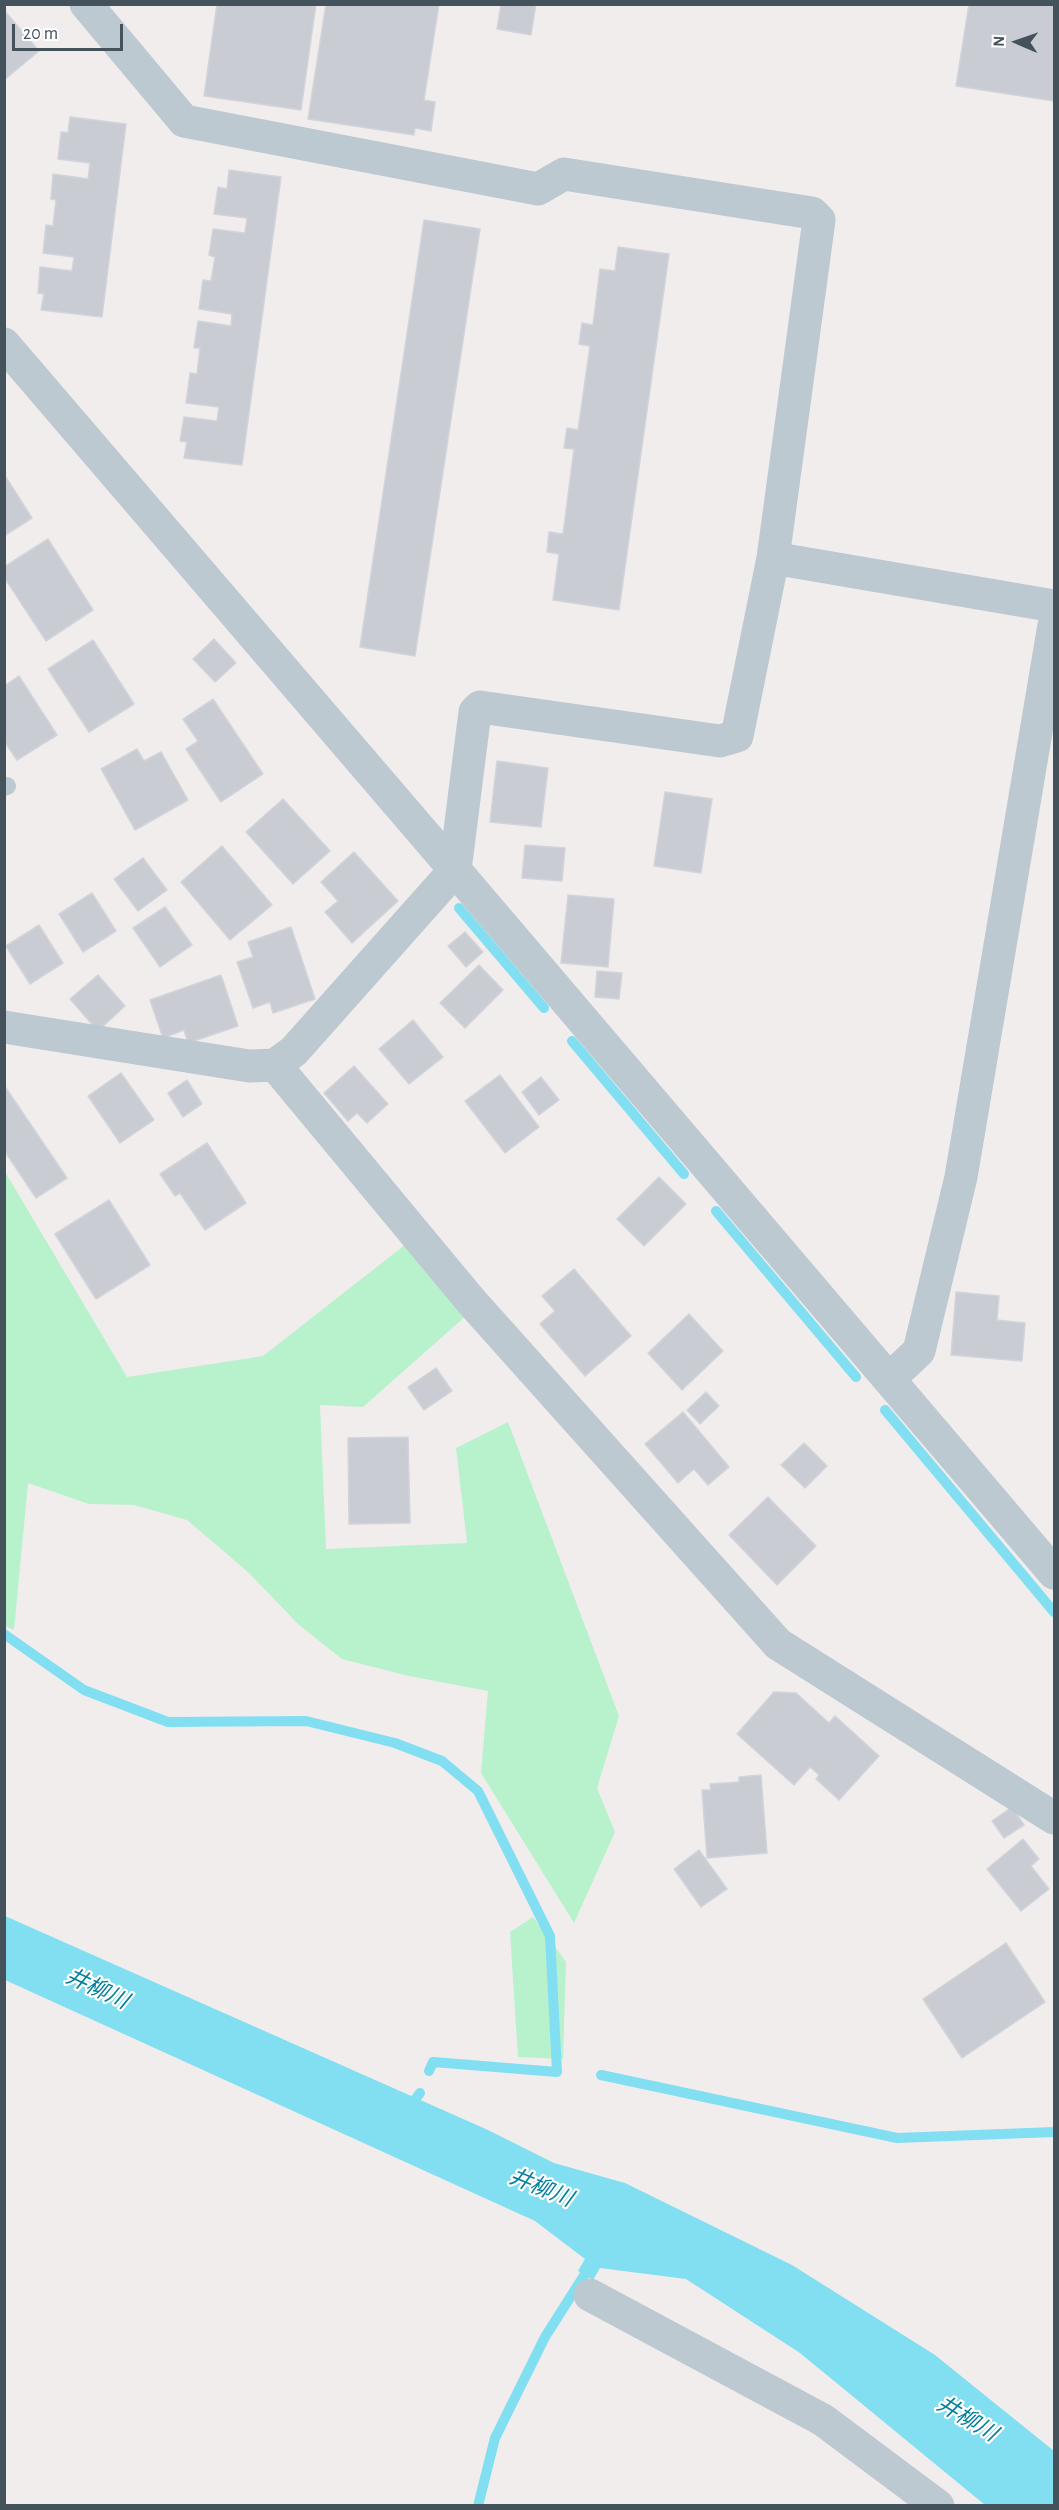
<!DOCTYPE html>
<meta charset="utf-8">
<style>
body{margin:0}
#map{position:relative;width:1059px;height:2510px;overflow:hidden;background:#f1eded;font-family:"Alegreya Sans",sans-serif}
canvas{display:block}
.frame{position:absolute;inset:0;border:6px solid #44525c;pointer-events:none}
.north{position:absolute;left:987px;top:12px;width:60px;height:60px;-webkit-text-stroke:4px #fff;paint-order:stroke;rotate:272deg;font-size:16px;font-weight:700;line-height:24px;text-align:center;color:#44525c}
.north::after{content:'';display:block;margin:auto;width:21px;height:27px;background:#44525c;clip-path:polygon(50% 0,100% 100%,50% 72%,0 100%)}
.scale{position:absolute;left:12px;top:24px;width:111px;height:27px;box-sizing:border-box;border:3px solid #44525c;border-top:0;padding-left:8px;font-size:18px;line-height:21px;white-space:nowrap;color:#44525c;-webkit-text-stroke:4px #fff;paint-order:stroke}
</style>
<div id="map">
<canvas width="1059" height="2510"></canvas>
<div class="frame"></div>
<div class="north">N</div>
<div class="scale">20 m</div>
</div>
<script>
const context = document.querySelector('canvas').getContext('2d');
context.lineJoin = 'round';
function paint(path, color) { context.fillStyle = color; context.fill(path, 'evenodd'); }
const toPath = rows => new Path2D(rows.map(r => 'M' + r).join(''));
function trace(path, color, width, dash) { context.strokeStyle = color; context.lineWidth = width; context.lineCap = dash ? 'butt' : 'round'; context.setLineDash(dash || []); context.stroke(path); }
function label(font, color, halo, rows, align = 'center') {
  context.font = font + ' "Alegreya Sans","Noto Sans JP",sans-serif'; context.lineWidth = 4.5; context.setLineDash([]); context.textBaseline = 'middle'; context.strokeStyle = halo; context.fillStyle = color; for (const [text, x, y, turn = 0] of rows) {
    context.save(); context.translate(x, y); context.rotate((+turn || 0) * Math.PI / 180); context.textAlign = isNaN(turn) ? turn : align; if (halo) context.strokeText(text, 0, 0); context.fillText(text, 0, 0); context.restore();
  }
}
const green = toPath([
 [4,1170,127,1377,263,1356,406,1244,467,1315,363,1407,320,1405,326,1549,467,1543,456,1448,508,1422,619,1716,597,1788,615,1832,574,1923,481,1773,488,1691,409,1676,342,1659,299,1625,249,1573,187,1520,134,1505,89,1504,28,1483,14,1630,5,1626],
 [533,1917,566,1962,563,2059,518,2057,510,1932]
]);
const water = toPath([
 [5,1916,488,2130,554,2163,625,2183,792,2265,935,2355,1054,2451,1054,2505,985,2505,800,2353,686,2279,600,2268,593,2280,578,2271,585,2259,535,2221,5,1980]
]);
const stream = toPath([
 [459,908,544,1008],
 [572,1041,684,1174],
 [716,1211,856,1377],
 [885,1410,1054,1612],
 [4,1634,84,1690,168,1722,306,1721,395,1743,442,1761,478,1791,550,1936,557,2072,433,2062,429,2071],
 [601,2075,897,2138,1054,2132],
 [408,2109,420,2093],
 [478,2506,495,2438,545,2337,592,2263]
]);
const building = toPath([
 [217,4,316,4,301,110,204,96,217,4],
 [326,4,439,4,424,100,435,102,431,131,415,128,414,135,308,119,326,4],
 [501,4,536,4,531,35,497,29,501,4],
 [969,4,1054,4,1054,101,956,86,969,4],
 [4,10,39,51,4,80,4,10],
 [70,117,126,124,102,317,41,310,44,294,38,293,40,267,72,271,74,257,43,253,46,225,53,226,56,200,51,199,53,174,88,179,90,163,58,159,61,132,68,133,70,117],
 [229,170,281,177,242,465,184,458,187,442,180,441,184,417,217,421,219,407,186,403,190,373,197,374,200,348,194,348,198,321,231,326,232,314,199,309,203,280,211,281,215,257,209,255,213,229,245,233,247,218,214,214,218,187,227,189,229,170],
 [424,220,480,229,415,656,360,647,424,220],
 [618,247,669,254,619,610,553,600,559,554,547,552,549,532,563,534,574,449,564,448,567,428,578,430,590,346,579,344,582,323,593,325,600,269,615,271,618,247],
 [4,474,32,518,4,536,4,474],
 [48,539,93,610,46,641,4,577,4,567,48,539],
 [214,639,236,663,215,682,193,659,214,639],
 [93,640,134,704,89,732,48,669,93,640],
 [19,676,57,735,17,760,4,741,4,686,19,676],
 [213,699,263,774,221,802,186,749,198,741,183,719,213,699],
 [137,749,144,761,161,752,188,800,135,830,101,769,137,749],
 [497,761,548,768,541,827,490,822,497,761],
 [665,792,712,799,701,873,654,866,665,792],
 [283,799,330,851,293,884,246,832,283,799],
 [525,845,565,848,562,881,522,878,525,845],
 [222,846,272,905,230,940,181,882,222,846],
 [354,852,398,901,352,943,325,912,338,901,321,882,354,852],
 [143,858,167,890,138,911,114,879,143,858],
 [92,893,116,931,83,952,59,914,92,893],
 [568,895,614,899,608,967,561,963,568,895],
 [165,907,192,945,160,967,133,928,165,907],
 [39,925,63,963,30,984,6,946,39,925],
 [291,927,315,999,273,1013,270,1002,253,1008,237,962,253,957,248,942,291,927],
 [465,932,483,952,466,967,448,946,465,932],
 [479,965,503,990,465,1028,440,1003,479,965],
 [597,971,622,973,619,999,595,997,597,971],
 [98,975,125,1006,98,1031,70,999,98,975],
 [221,975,238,1026,188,1043,184,1030,163,1038,150,1000,221,975],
 [413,1020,443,1057,409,1084,379,1049,413,1020],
 [354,1066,388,1104,367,1123,357,1113,348,1121,324,1093,354,1066],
 [121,1073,154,1120,120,1143,88,1096,121,1073],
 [500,1075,539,1127,505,1153,465,1101,500,1075],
 [541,1077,559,1100,539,1115,522,1092,541,1077],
 [187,1080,202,1104,183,1117,168,1093,187,1080],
 [4,1085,67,1178,36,1198,4,1150,4,1085],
 [207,1143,246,1203,205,1230,180,1193,175,1196,160,1174,207,1143],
 [659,1177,686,1204,644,1246,617,1219,659,1177],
 [109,1200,150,1265,96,1299,55,1234,109,1200],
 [574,1269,631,1336,585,1376,540,1324,555,1311,542,1296,574,1269],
 [956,1292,999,1296,997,1320,1025,1323,1022,1361,951,1355,956,1292],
 [689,1314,723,1351,682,1390,648,1353,689,1314],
 [436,1368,452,1391,424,1410,408,1387,436,1368],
 [706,1392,719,1406,700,1424,687,1410,706,1392],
 [683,1412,729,1467,708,1485,694,1469,678,1483,645,1444,683,1412],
 [408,1437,410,1523,349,1524,348,1438,408,1437],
 [804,1443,827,1466,805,1488,781,1465,804,1443],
 [768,1497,816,1546,777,1585,729,1535,768,1497],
 [774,1692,796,1693,829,1723,835,1716,879,1756,839,1800,816,1779,819,1775,810,1767,794,1785,737,1734,774,1692],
 [761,1775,767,1853,707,1858,702,1790,711,1790,710,1784,739,1782,739,1777,761,1775],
 [1012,1807,1024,1825,1004,1838,992,1821,1012,1807],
 [1023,1839,1039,1859,1031,1866,1049,1889,1021,1911,987,1869,1023,1839],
 [699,1850,727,1889,701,1907,674,1869,699,1850],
 [1006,1943,1045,2002,962,2058,923,1999,1006,1943]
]);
const lane = toPath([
 [4,787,7,786]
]);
const street = toPath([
 [86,4,184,121,538,189,564,174,812,213,819,220,773,558,737,736,720,741,480,707,475,712,455,870],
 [4,344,455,870],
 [773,558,1054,606],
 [4,1027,249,1066,275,1065,294,1051,455,870,1054,1573],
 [275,1065,471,1301,778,1644,1054,1818],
 [889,1379,919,1351,961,1177,1054,625],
 [590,2295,823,2420,938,2506]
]);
const waterNames = [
 ["井柳川",97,1989,25],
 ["井柳川",541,2188,22],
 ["井柳川",967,2419,31]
];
paint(green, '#b8f2cc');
paint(water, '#82dff2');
trace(stream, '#82dff2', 10);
paint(building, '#c9cdd3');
trace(building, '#d1d4da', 1.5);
trace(lane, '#bdc9d1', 18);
trace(street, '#bdc9d1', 33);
label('italic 22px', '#04809a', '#fff', waterNames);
</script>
